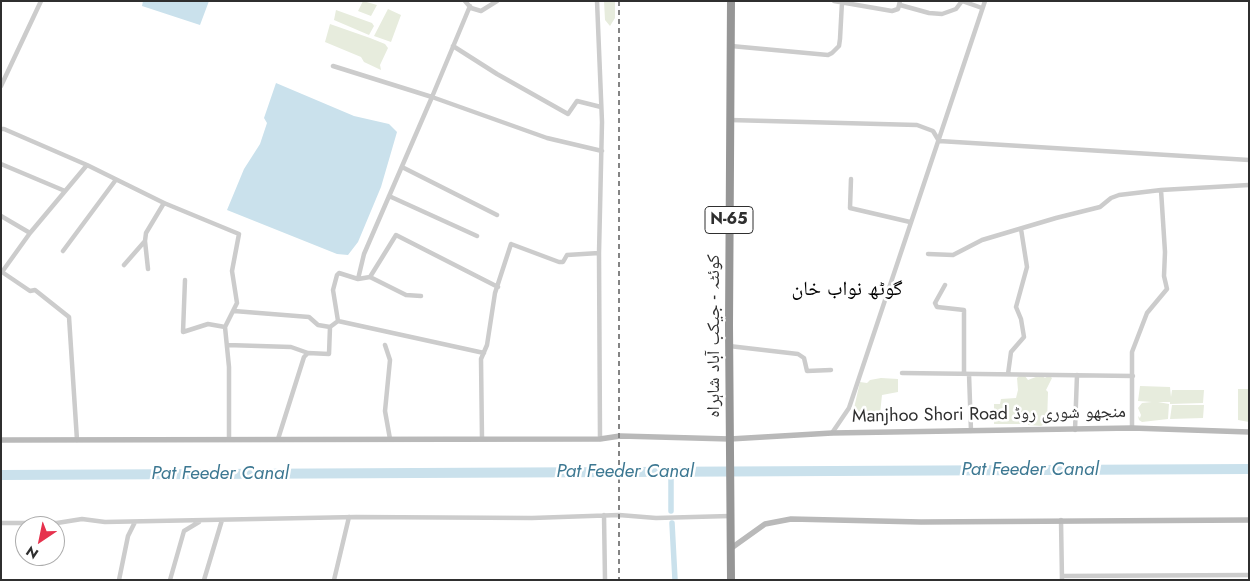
<!DOCTYPE html>
<meta charset="utf-8">
<style>
body{margin:0}
#map{position:relative;width:1250px;height:581px;overflow:hidden;background:#fff;font-family:Jost,sans-serif}
canvas{display:block}
.frame{position:absolute;inset:0;border:2px solid #2f2f2f;pointer-events:none}
.north{position:absolute;left:15px;top:516px;width:50px;height:50px;box-sizing:border-box;background:#fff;border:1px solid #acacac;border-radius:50%;rotate:214deg;font-size:14px;font-weight:700;line-height:20px;text-align:center;color:#2f2f2f}
.north::after{content:'';display:block;margin:auto;width:18px;height:22px;background:#e6324d;clip-path:polygon(50% 0,100% 100%,50% 72%,0 100%)}
</style>
<div id="map">
<canvas width="1250" height="581"></canvas>
<div class="frame"></div>
<div class="north">N</div>
</div>
<script>
const context = document.querySelector('canvas').getContext('2d');
context.lineJoin = 'round';
function paint(path, color) { context.fillStyle = color; context.fill(path, 'evenodd'); }
const toPath = rows => new Path2D(rows.map(r => 'M' + r).join(''));
function trace(path, color, width, dash) { context.strokeStyle = color; context.lineWidth = width; context.lineCap = dash ? 'butt' : 'round'; context.setLineDash(dash || []); context.stroke(path); }
function label(font, color, halo, rows, align = 'center') {
  context.font = font + ' Jost,"Noto Naskh Arabic",sans-serif'; context.lineWidth = 5; context.setLineDash([]); context.textBaseline = 'middle'; context.strokeStyle = halo; context.fillStyle = color; for (const [text, x, y, turn = 0] of rows) {
    context.save(); context.translate(x, y); context.rotate((+turn || 0) * Math.PI / 180); context.textAlign = isNaN(turn) ? turn : align; if (halo) context.strokeText(text, 0, 0); context.fillText(text, 0, 0); context.restore();
  }
}
const green = toPath([
 [363,1,377,5,371,16,358,11],
 [604,1,615,1,615,18,610,26,605,20],
 [388,9,401,15,391,42,374,36],
 [336,10,372,23,374,26,369,35,334,20],
 [330,24,370,38,362,55,370,38,385,44,388,48,380,65,381,70,364,62,361,57,325,42],
 [1020,375,1025,376,1028,380,1041,375,1045,378,1049,375,1052,378,1046,390,1048,392,1047,423,1041,426,1028,425,1028,409,1027,424,994,424,994,404,1000,404,1001,399,1016,398,1018,390,1017,378],
 [881,378,898,379,898,392,882,395,880,414,852,417,860,382,867,383,870,380],
 [1140,386,1170,387,1171,397,1172,390,1204,390,1203,403,1170,404,1170,402,1158,402,1169,404,1168,419,1142,422,1139,420,1138,416,1140,418,1141,415,1138,408,1142,403,1152,402,1138,401],
 [1238,389,1249,389,1249,422,1238,420],
 [1172,405,1204,405,1203,418,1170,419]
]);
const water = toPath([
 [143,1,209,1,200,25,142,6],
 [276,83,354,116,389,124,397,132,381,187,358,242,348,255,337,254,227,210,244,169,260,144,267,123,264,118]
]);
const canal = toPath([
 [671,472,671,511],
 [672,523,675,580]
]);
const river = toPath([
 [1,475,1249,469]
]);
const street = toPath([
 [465,1,471,8,481,11,497,1],
 [597,1,602,122,599,253,600,439],
 [834,1,892,11,898,9,900,1],
 [962,1,982,8],
 [900,5,929,13,942,14,956,9,962,1],
 [470,6,432,97,547,138,602,151],
 [453,46,497,74,568,114,577,101,601,107],
 [731,46,828,55,832,53,839,46,840,39,842,2],
 [333,66,432,97,364,254,358,279],
 [1,86,41,1],
 [730,120,917,125,933,131,939,141,1249,160],
 [1,129,4,129,87,165],
 [1,164,65,191],
 [402,167,497,215],
 [851,179,850,208,910,222],
 [389,196,477,236],
 [1,216,30,233,87,165,164,203,239,234,232,271,237,303,225,327],
 [30,233,2,272,30,291,35,290,69,317,77,440],
 [145,241,148,269],
 [63,251,115,181],
 [928,254,953,255,982,240,1056,218,1100,207,1111,198,1119,195,1161,190,1249,185],
 [124,265,145,241,146,233,164,203],
 [370,277,406,295,421,296],
 [185,280,183,332,208,324,225,327,229,367,229,439],
 [945,285,935,303,937,307,964,310,964,374],
 [234,311,309,317,318,325,330,327],
 [338,321,333,290,337,275,339,273,358,279,370,277,396,235,498,287],
 [338,321,484,353],
 [227,345,291,347,308,353],
 [385,345,390,360,385,411,390,439],
 [729,346,798,354,804,358,807,371,831,370],
 [902,373,1133,376],
 [969,374,971,431],
 [1008,374,1011,352,1024,337,1021,319,1016,307,1027,267,1021,229],
 [1132,428,1132,352,1147,313,1167,289,1164,276,1165,252,1161,190],
 [1075,430,1077,375],
 [832,433,849,408,985,1],
 [278,439,304,357,308,353,329,354,330,327,338,321],
 [482,439,481,359,487,345,495,293,511,244,559,262,563,262,567,255,599,253],
 [604,515,605,580],
 [1061,520,1062,580],
 [1,523,57,523,82,519,105,522,356,517,532,518,619,515,656,518,730,516],
 [1063,576,1249,575],
 [119,580,128,536,135,522],
 [170,580,184,531,199,522],
 [204,580,222,520],
 [334,580,349,517]
]);
const secondary = toPath([
 [1,440,600,439,620,436,730,439,832,433,1132,428,1249,432],
 [730,549,765,524,791,519,921,522,1249,520]
]);
const highway = toPath([
 [731,580,729,325,731,1]
]);
const rail = toPath([
 [619,1,619,580]
]);
const shields = [
 [729,220,48]
];
const shieldNames = [
 ["N-65",729,220]
];
const streetNames = [
 ["کوئٹہ - جیکب آباد شاہراہ",715,336,-90],
 ["Manjhoo Shori Road منجھو شوری روڈ",989,415,-1]
];
const waterNames = [
 ["Pat Feeder Canal",1030,470],
 ["Pat Feeder Canal",625,472],
 ["Pat Feeder Canal",220,474]
];
const quarterNames = [
 ["گوٹھ نواب خان",847,290]
];
paint(green, '#e7ecdd');
paint(water, '#cae1ec');
trace(canal, '#cae1ec', 5.5);
trace(river, '#cae1ec', 10);
trace(street, '#ccc', 4.5);
trace(secondary, '#b9b9b9', 5.5);
trace(highway, '#969696', 8);
trace(rail, '#848484', 2, [5, 4]);
for (const [x, y, w] of shields) { const box = new Path2D(); box.roundRect(x - w / 2, y - 13.5, w, 27, 4); context.fillStyle = '#fff'; context.fill(box); trace(box, '#2f2f2f', 1); }
label('bold 16px', '#2f2f2f', null, shieldNames);
label('18px', '#2f2f2f', '#fff', streetNames);
label('italic 19px', '#3d7892', '#fff', waterNames);
label('20px', '#000', '#fff', quarterNames);
</script>
